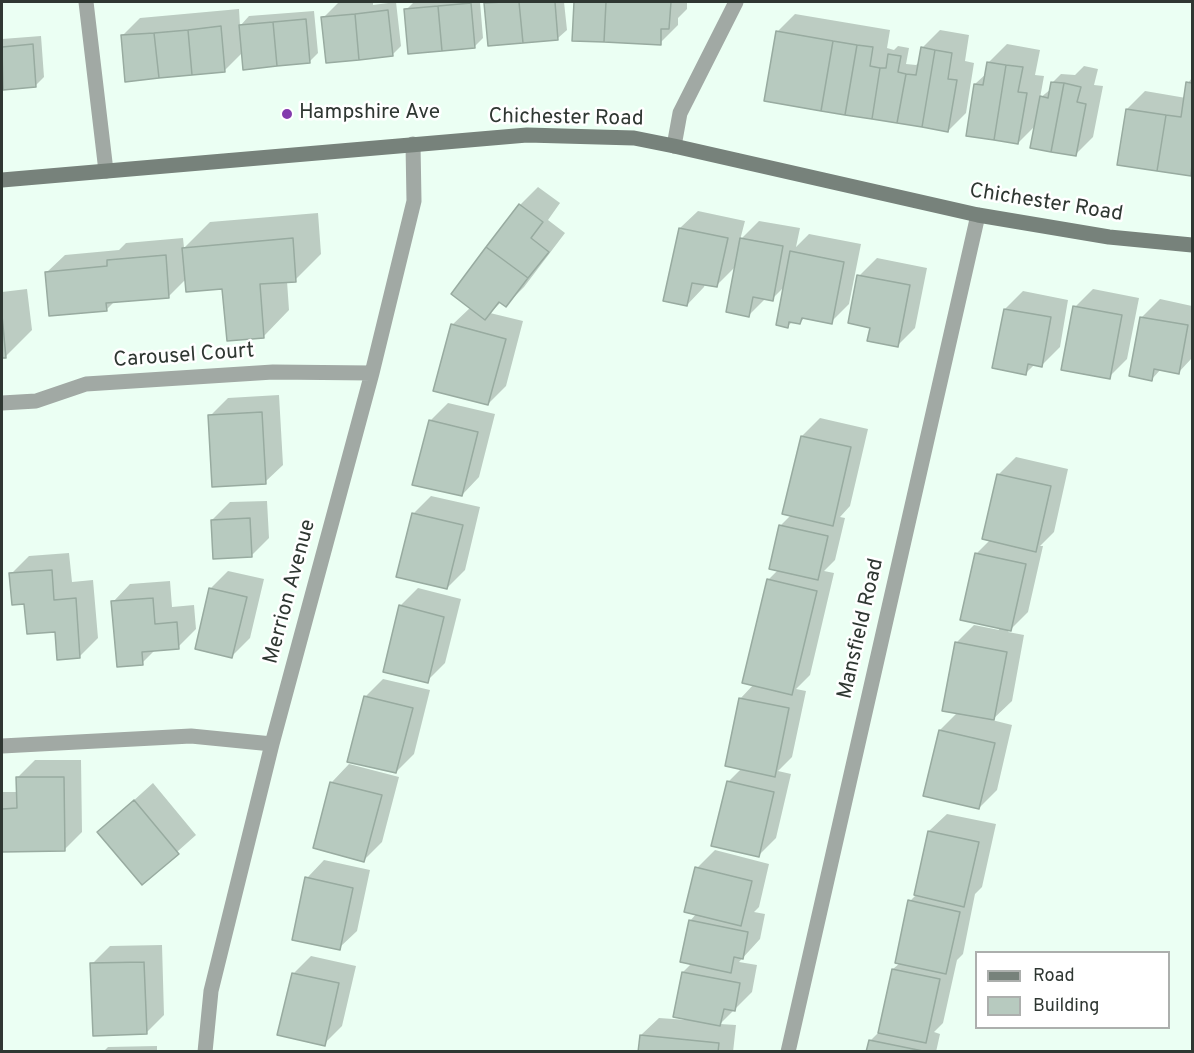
<!DOCTYPE html>
<style>
body{margin:0}
#map{position:relative;width:1194px;height:1053px;overflow:hidden;background:#ebfff3;font-family:Overpass,sans-serif}
canvas{display:block}
.frame{position:absolute;inset:0;border:3px solid #2f3732;pointer-events:none}
.legend{position:absolute;left:975px;top:951px;width:195px;height:78px;box-sizing:border-box;background:#fff;border:2px solid #acafad;margin:0;padding:8px 10px;list-style:none;font-size:18px;color:#2f3732}
.legend li{display:flex;align-items:center;gap:12px;height:30px}
.legend b{width:30px;border:2px solid #acafad}
</style>
<div id="map">
<canvas width="1194" height="1053"></canvas>
<div class="frame"></div>
<ul class="legend">
<li><b style="height:8px;background:#77827b"></b>Road</li>
<li><b style="height:16px;background:#b7cabf"></b>Building</li>
</ul>
</div>
<script>
const context = document.querySelector('canvas').getContext('2d');
context.lineJoin = 'round';
function paint(path, color) { context.fillStyle = color; context.fill(path, 'evenodd'); }
const toPath = rows => new Path2D(rows.map(r => 'M' + r).join(''));
function trace(path, color, width, dash) { context.strokeStyle = color; context.lineWidth = width; context.lineCap = dash ? 'butt' : 'round'; context.setLineDash(dash || []); context.stroke(path); }
function label(font, color, halo, rows, align = 'center') {
  context.font = font + ' Overpass,sans-serif'; context.lineWidth = 5; context.setLineDash([]); context.textBaseline = 'middle'; context.strokeStyle = halo; context.fillStyle = color; for (const [text, x, y, turn = 0] of rows) {
    context.save(); context.translate(x, y); context.rotate((+turn || 0) * Math.PI / 180); context.textAlign = isNaN(turn) ? turn : align; if (halo) context.strokeText(text, 0, 0); context.fillText(text, 0, 0); context.restore();
  }
}
const shadow = toPath([
 [339,2,373,2,373,5,396,2,401,46,392,55,323,18],
 [414,2,480,2,483,38,474,47,406,10],
 [487,2,564,2,567,30,558,38,485,4],
 [576,2,687,2,687,9,678,18,678,25,660,43,574,39],
 [239,9,240,26,249,16,314,11,318,53,309,62,243,52,225,70,122,36,140,18],
 [795,14,890,30,887,48,894,50,898,46,909,48,906,64,916,65,920,62,922,48,940,30,969,35,965,61,974,63,966,113,948,131,777,32],
 [41,36,44,77,35,86,2,88,2,39],
 [1007,44,1040,50,1035,75,1044,76,1040,98,1051,89,1053,82,1061,74,1075,75,1084,66,1098,69,1094,85,1103,86,1093,137,1075,155,1036,125,1018,143,975,84,987,73,989,62],
 [1192,78,1192,175,1119,164,1127,109,1145,91,1186,98,1188,83],
 [538,187,560,203,548,220,565,233,524,287,506,305,501,302,490,313,523,321,506,386,488,404,452,325,471,307,453,293,520,205],
 [698,211,745,221,740,240,759,221,800,228,796,247,809,234,861,244,849,304,831,322,805,317,800,323,793,321,788,326,785,286,772,299,766,298,749,315,736,266,716,286,705,284,704,287,687,305,680,228],
 [318,213,321,254,295,280,287,281,289,310,263,337,223,287,186,279,169,296,115,301,106,310,47,272,65,255,119,250,126,243,183,238,184,248,210,222],
 [877,258,927,268,915,328,898,345,859,276],
 [27,289,32,330,6,356,2,357,2,292],
 [1093,289,1139,298,1127,359,1109,377,1075,307],
 [1023,291,1068,300,1060,347,1042,365,1035,364,1026,373,1005,309],
 [1160,299,1192,306,1192,358,1178,373,1161,369,1152,379,1131,375,1142,317],
 [279,395,283,465,265,482,210,416,228,398],
 [448,403,495,414,479,477,462,495,430,421],
 [820,418,868,429,850,506,840,517,845,518,835,560,824,571,834,573,810,675,796,689,806,691,792,757,778,771,791,774,776,838,758,856,728,782,742,768,740,699,754,684,768,580,778,570,780,526,791,515,802,436],
 [1016,457,1068,469,1054,532,1040,546,1043,546,1028,612,1008,632,1024,635,1012,701,992,720,1012,725,997,790,979,808,940,730,958,712,956,643,974,625,999,630,976,554,990,540,998,475],
 [431,496,480,507,465,570,447,588,414,513],
 [267,501,269,538,251,556,212,520,230,502],
 [69,553,72,582,93,580,98,638,80,656,26,602,11,574,29,556],
 [228,571,264,579,250,638,232,656,210,589],
 [170,581,172,607,194,605,196,629,178,647,156,649,142,663,113,602,130,584],
 [418,588,461,599,445,663,427,681,400,606],
 [383,679,430,690,414,754,396,772,365,697],
 [35,760,81,760,82,832,64,850,2,851,2,792,18,792,17,778],
 [349,764,399,777,382,842,364,860,315,847,332,782],
 [153,783,196,835,142,883,99,832],
 [947,814,996,824,982,887,975,894,963,954,957,960,943,1023,934,1032,940,1034,936,1052,868,1052,870,1041,880,1031,893,969,900,963,910,901,916,895,929,831],
 [715,850,769,864,759,907,754,912,765,914,760,939,739,962,757,965,752,992,720,1024,736,1025,733,1052,640,1052,641,1035,659,1018,687,1020,683,972,692,963,690,921,697,913,697,868],
 [324,860,370,870,357,931,339,948,307,878],
 [162,945,164,1015,146,1033,92,964,110,946],
 [311,956,356,966,342,1026,324,1044,293,974],
 [157,1046,157,1052,103,1052,108,1047]
]);
const building = toPath([
 [504,2,519,2,523,43,488,46,484,3,504,2],
 [519,2,555,2,558,40,523,43,519,2],
 [574,2,606,2,604,42,572,41,574,2],
 [606,2,671,2,669,29,661,29,661,45,604,42,606,2],
 [471,3,475,48,442,51,438,6,471,3],
 [438,6,442,51,408,54,404,9,438,6],
 [388,10,393,56,359,60,355,14,388,10],
 [355,14,359,60,326,63,321,17,355,14],
 [306,19,310,63,277,66,273,22,306,19],
 [273,22,277,66,243,70,239,25,273,22],
 [221,26,225,72,192,75,188,30,221,26],
 [188,30,192,75,159,78,154,33,188,30],
 [776,31,833,41,821,111,764,101,776,31],
 [154,33,159,78,125,82,121,35,154,33],
 [833,41,857,45,845,115,821,111,833,41],
 [33,44,36,87,3,90,2,47,33,44],
 [857,45,873,47,870,66,880,68,872,119,845,115,857,45],
 [921,47,935,50,922,127,897,123,906,74,916,75,921,47],
 [935,50,952,53,948,79,957,80,948,132,922,127,935,50],
 [888,54,901,56,898,72,906,74,897,123,872,119,880,68,886,68,888,54],
 [987,62,1006,65,994,140,966,136,974,84,983,85,987,62],
 [1006,65,1023,67,1018,92,1027,93,1018,144,994,140,1006,65],
 [1051,82,1064,83,1051,152,1030,148,1040,96,1048,98,1051,82],
 [1186,82,1192,83,1192,164,1191,176,1157,171,1166,115,1181,117,1186,82],
 [1064,83,1081,87,1077,102,1086,104,1076,156,1051,152,1064,83],
 [1126,109,1166,115,1157,171,1117,165,1126,109],
 [519,204,543,222,531,238,549,252,528,278,486,247,519,204],
 [679,228,728,238,717,287,692,283,687,306,663,301,679,228],
 [293,238,296,282,260,284,264,338,227,341,222,289,186,292,182,248,293,238],
 [740,238,783,246,773,301,753,297,749,317,726,312,740,238],
 [486,247,528,278,506,307,499,302,485,320,451,294,486,247],
 [790,251,844,262,832,324,802,318,800,324,789,322,788,328,776,325,790,251],
 [166,255,169,298,106,303,107,311,49,316,45,272,107,266,107,260,166,255],
 [857,275,910,285,898,347,867,341,870,328,848,323,857,275],
 [1073,306,1122,315,1110,379,1061,370,1073,306],
 [1004,309,1051,317,1042,367,1028,364,1026,375,992,368,1004,309],
 [2,315,6,358,2,358,2,315],
 [1140,317,1188,325,1179,374,1154,369,1152,381,1129,376,1140,317],
 [451,324,506,339,488,405,433,391,451,324],
 [262,412,266,484,212,487,208,415,262,412],
 [429,420,478,432,462,496,412,485,429,420],
 [801,436,851,447,833,526,782,514,801,436],
 [997,474,1051,486,1036,552,982,539,997,474],
 [412,513,463,525,447,589,396,577,412,513],
 [250,518,252,557,213,559,211,520,250,518],
 [779,525,828,536,818,580,769,569,779,525],
 [975,553,1026,564,1011,631,960,620,975,553],
 [52,570,54,600,76,598,80,658,57,660,55,632,27,634,24,604,12,605,9,573,52,570],
 [767,579,817,591,792,695,742,683,767,579],
 [209,588,247,597,232,658,195,649,209,588],
 [153,598,155,624,177,622,179,649,142,652,143,665,117,667,111,601,153,598],
 [399,605,444,617,428,683,383,672,399,605],
 [955,642,1007,652,994,720,942,711,955,642],
 [364,696,413,708,396,773,347,762,364,696],
 [739,698,789,708,775,777,725,766,739,698],
 [939,730,995,743,979,809,923,796,939,730],
 [16,777,64,777,65,851,2,852,2,809,17,808,16,777],
 [727,781,774,792,759,857,711,846,727,781],
 [330,782,382,795,364,862,313,848,330,782],
 [134,800,179,854,142,885,97,832,134,800],
 [928,831,979,842,964,907,914,895,928,831],
 [695,867,752,881,741,926,684,912,695,867],
 [305,877,353,888,340,950,292,940,305,877],
 [908,900,960,912,946,974,895,963,908,900],
 [689,920,748,932,743,959,734,957,731,973,680,962,689,920],
 [144,962,147,1034,93,1036,90,963,144,962],
 [892,969,940,979,926,1043,878,1033,892,969],
 [682,972,740,983,735,1011,724,1009,720,1026,673,1017,682,972],
 [292,973,339,983,325,1046,277,1035,292,973],
 [640,1035,719,1043,718,1052,638,1052,640,1035],
 [869,1040,923,1051,923,1052,866,1052,869,1040]
]);
const minor = toPath([
 [86,2,106,171],
 [674,146,680,113,736,2],
 [2,403,36,401,86,384,273,372,372,373],
 [2,746,191,736,272,744],
 [205,1052,211,991,272,744,372,373,414,201,413,144],
 [788,1052,978,215]
]);
const secondary = toPath([
 [2,180,527,135,634,138,674,146,978,215,1109,237,1192,245]
]);
const markers = [
 [287,114,6,"#833bad"]
];
const poiNames = [
 ["Hampshire Ave",299,114]
];
const streetNames = [
 ["Chichester Road",566,119,1],
 ["Chichester Road",1046,204,9],
 ["Carousel Court",184,357,-4],
 ["Merrion Avenue",291,592,-75],
 ["Mansfield Road",862,629,-77]
];
paint(shadow, '#0003');
paint(building, '#b7cabf');
trace(building, '#98aba0', 1.5);
trace(minor, '#a1a9a4', 15);
trace(secondary, '#77827b', 15);
for (const [x, y, r, color] of markers) { const dot = new Path2D(); dot.arc(x, y, r, 0, 2 * Math.PI); context.fillStyle = color; context.fill(dot); trace(dot, '#fff', 2); }
label('21px', '#2f3732', '#fff', poiNames, 'left');
label('21px', '#2f3732', '#fff', streetNames);
</script>
